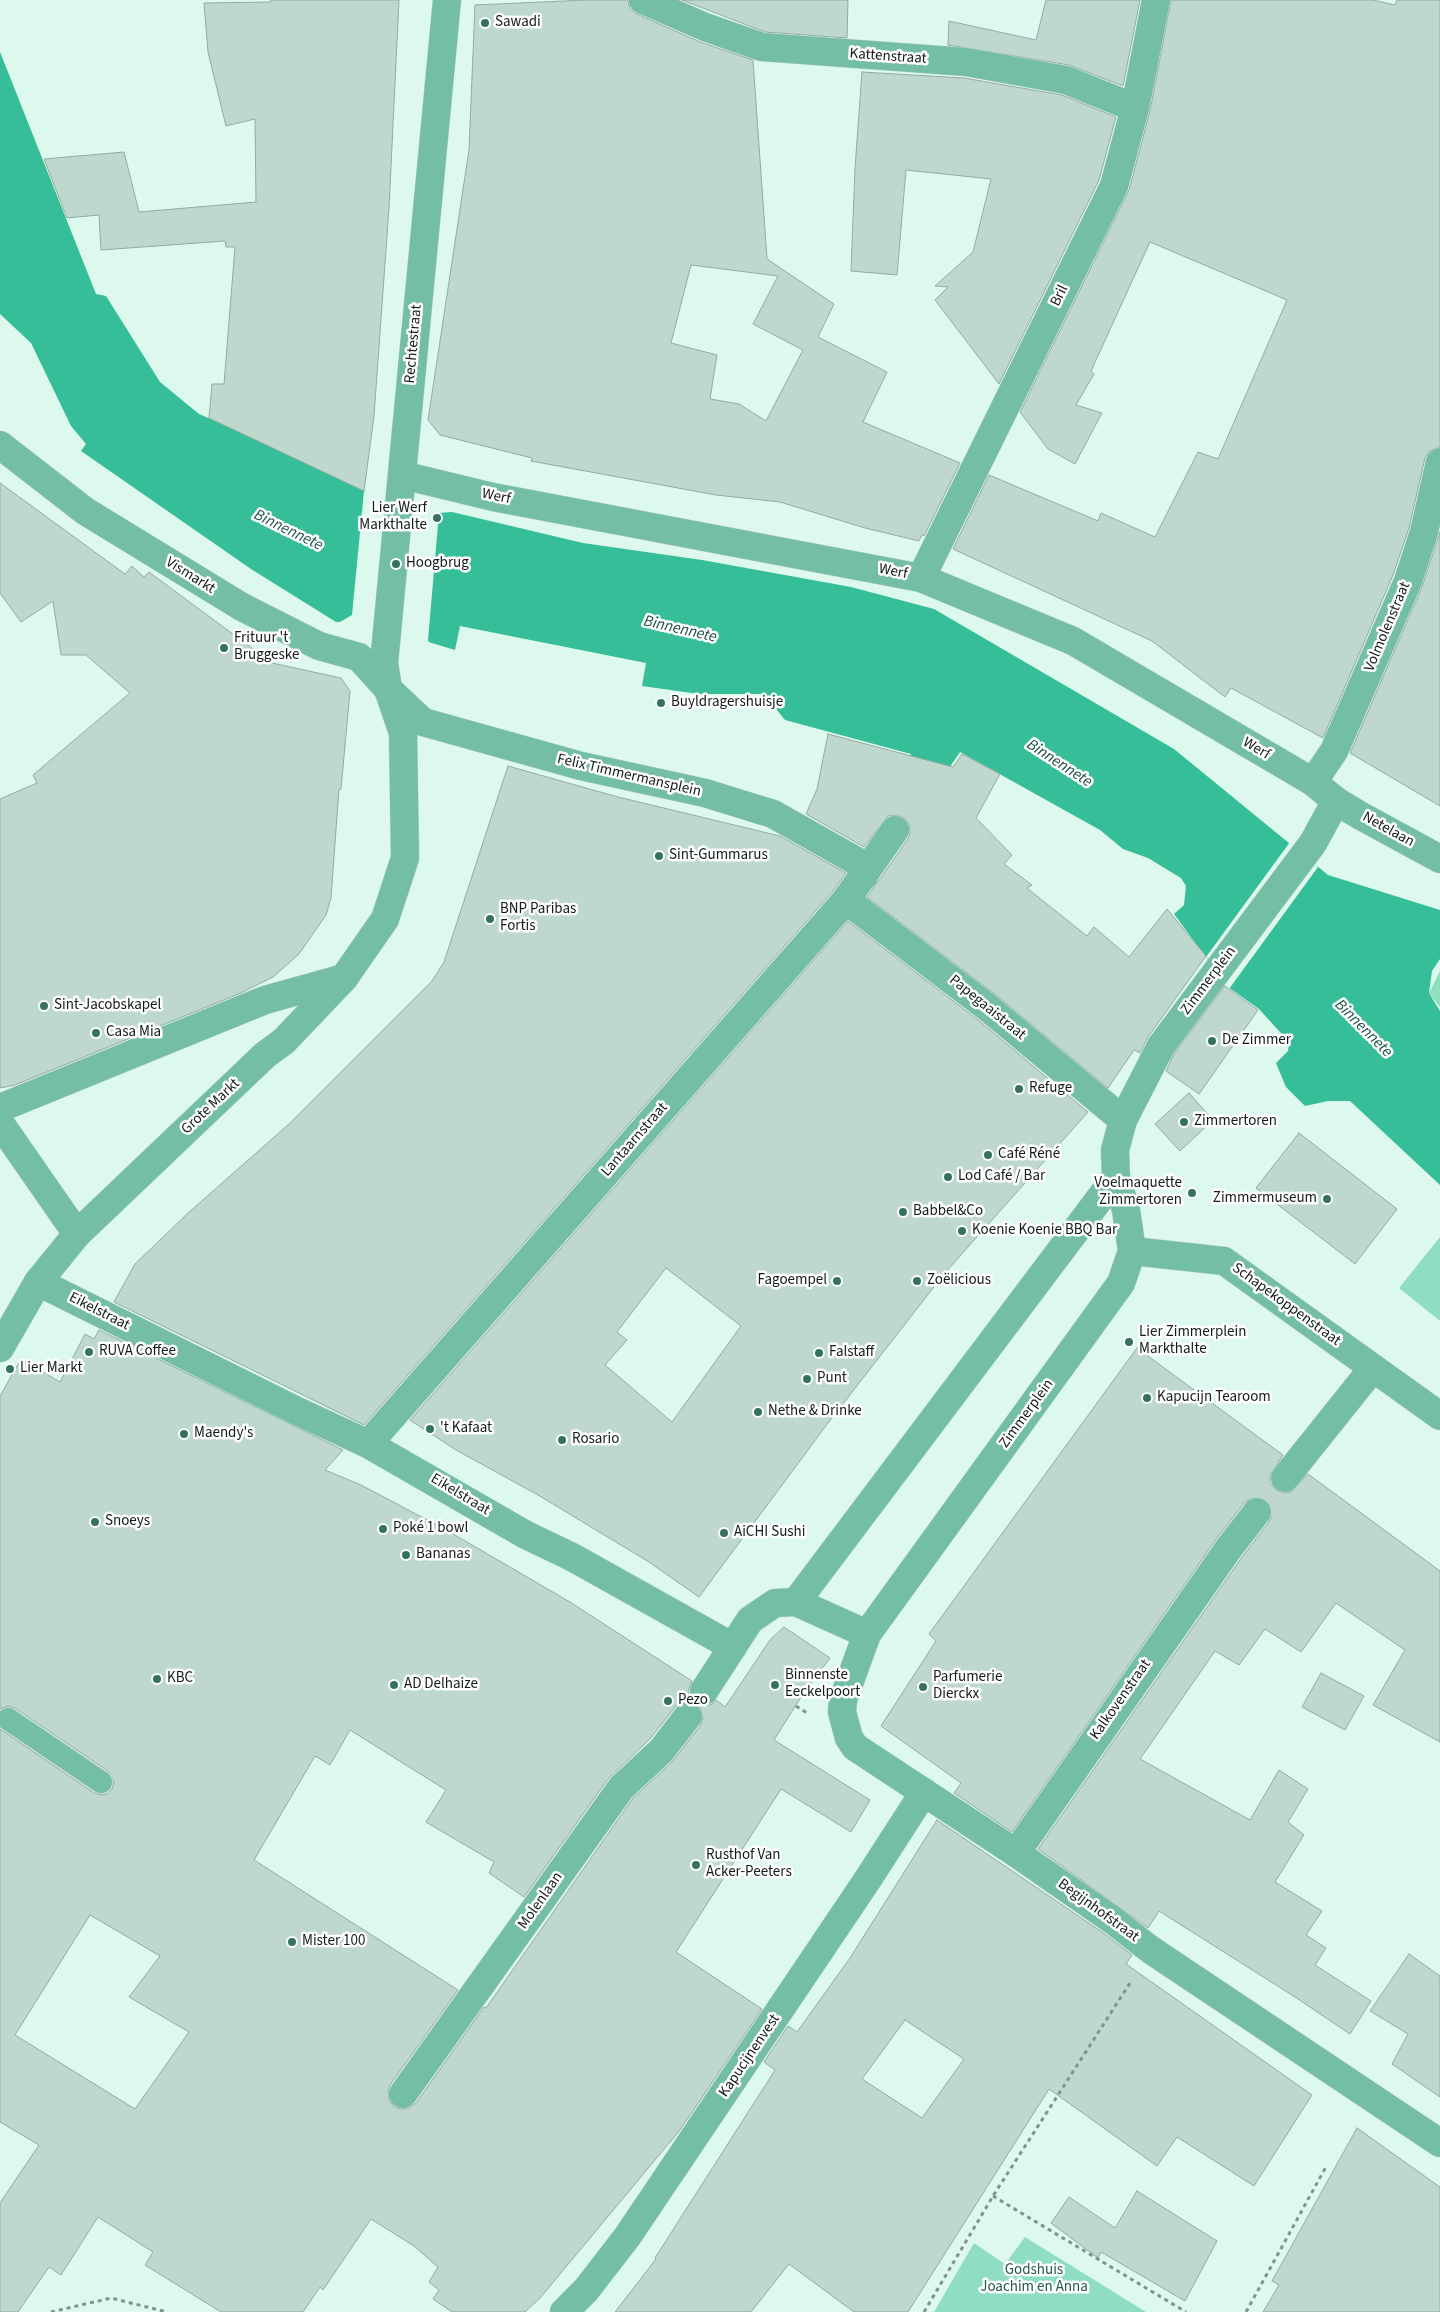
<!DOCTYPE html>
<meta charset="utf-8">
<style>
body{margin:0}
canvas{display:block;background:#ddf8ed}
</style>
<canvas width="1440" height="2312"></canvas>
<script>
const context = document.querySelector('canvas').getContext('2d');
context.lineJoin = 'round';
function paint(path, color) { context.fillStyle = color; context.fill(path, 'evenodd'); }
const toPath = rows => new Path2D(rows.map(r => 'M' + r).join(''));
function trace(path, color, width, dash) { context.strokeStyle = color; context.lineWidth = width; context.lineCap = dash ? 'butt' : 'round'; context.setLineDash(dash || []); context.stroke(path); }
function label(font, color, halo, rows, align = 'center') {
  context.font = font + ' "Source Sans 3",sans-serif'; context.lineWidth = 5; context.setLineDash([]); context.textBaseline = 'middle'; context.strokeStyle = halo; context.fillStyle = color; for (const [text, x, y, turn = 0] of rows) {
    context.save(); context.translate(x, y); context.rotate((+turn || 0) * Math.PI / 180); context.textAlign = isNaN(turn) ? turn : align; if (halo) context.strokeText(text, 0, 0); context.fillText(text, 0, 0); context.restore();
  }
}
const green = toPath([
 [1440,971,1440,1007,1429,993],
 [1440,1237,1440,1321,1399,1288],
 [1025,2237,1146,2312,934,2312,974,2243,1005,2264]
]);
const water = toPath([
 [0,52,96,294,106,296,160,382,199,414,250,436,364,491,439,513,452,512,583,543,702,560,851,587,934,609,1174,749,1328,875,1440,910,1440,959,1432,971,1429,993,1440,1011,1440,1185,1350,1101,1328,1101,1305,1106,1286,1087,1276,1063,1288,1051,1289,1042,1259,1009,1228,987,1174,914,1184,905,1186,886,1181,878,1148,858,1123,849,1100,830,960,752,916,817,890,810,911,754,785,720,764,694,699,694,642,686,646,663,460,626,455,650,359,621,336,622,251,569,81,451,86,444,71,426,31,343,0,314]
]);
const pier = toPath([
 [364,491,443,510,439,513,428,640,430,645,359,623,340,622,352,615],
 [1290,842,1318,867,1229,989,1206,957]
]);
const building = toPath([
 [271,0,399,0,389,208,374,416,364,491,209,418,212,384,224,384,235,247,226,247,225,241,101,250,99,215,67,218,44,159,124,152,139,212,256,202,255,119,226,126,208,52,204,3,271,2,271,0],
 [586,0,628,0,630,9,637,14,700,42,753,60,767,259,834,304,818,337,887,372,863,422,960,463,924,536,922,535,919,541,865,528,780,502,716,495,531,461,532,458,440,435,428,420,469,150,475,5,586,0],
 [691,265,778,276,753,324,803,350,766,421,739,404,710,399,717,355,671,343,691,265],
 [682,0,848,0,847,38,765,32,682,0],
 [1046,0,1140,0,1123,86,1069,65,948,45,949,21,1036,40,1046,0],
 [1171,0,1373,0,1395,5,1397,0,1440,0,1440,447,1429,451,1425,458,1409,528,1393,575,1323,738,1231,688,1225,697,1152,641,953,549,989,475,1098,521,1101,513,1155,537,1198,452,1218,459,1287,300,1150,242,1091,371,1094,374,1076,405,1102,413,1075,464,1048,449,1020,412,1129,190,1150,111,1171,0],
 [862,72,964,78,1062,95,1116,117,1099,180,999,384,935,300,948,287,935,286,973,252,991,179,906,170,897,275,851,271,855,168,862,72],
 [0,483,125,574,132,566,144,577,149,572,272,663,341,678,350,691,341,789,339,789,331,898,326,915,299,954,273,977,241,993,15,1085,0,1088,0,799,37,783,33,775,130,693,86,655,61,655,53,601,21,622,0,593,0,483],
 [1440,532,1440,806,1350,753,1422,587,1440,532],
 [828,734,953,767,962,754,1000,774,976,818,1012,855,1004,864,1032,885,1027,888,1087,936,1094,927,1129,957,1167,909,1206,956,1148,1037,1140,1053,1134,1050,1108,1088,996,995,867,897,908,839,910,832,909,824,904,818,897,815,888,816,864,847,806,814,817,789,828,734],
 [508,766,618,797,780,836,846,873,834,890,364,1425,114,1302,135,1264,187,1214,289,1124,432,981,444,962,508,766],
 [848,921,977,1019,1088,1112,944,1274,828,1423,699,1597,649,1562,538,1495,456,1450,410,1420,848,921],
 [666,1268,741,1326,672,1422,605,1365,627,1340,617,1332,666,1268],
 [1225,986,1258,1010,1199,1094,1166,1071,1174,1054,1225,986],
 [1189,1093,1213,1120,1180,1151,1155,1124,1189,1093],
 [1299,1133,1397,1209,1355,1264,1256,1188,1299,1133],
 [99,1330,343,1450,325,1470,361,1485,448,1531,570,1602,692,1681,688,1691,693,1702,683,1701,676,1706,649,1740,608,1779,524,1897,489,1873,494,1862,426,1822,446,1790,350,1730,330,1765,315,1756,254,1860,458,1990,390,2085,388,2092,389,2100,394,2107,401,2109,409,2108,416,2103,484,2007,486,2008,633,1798,672,1762,700,1726,703,1718,699,1705,711,1705,716,1700,725,1707,770,1640,784,1627,830,1658,801,1697,774,1740,870,1800,851,1832,781,1789,676,1952,762,2009,680,2130,540,2298,525,2312,452,2312,433,2299,439,2290,429,2282,438,2267,414,2246,371,2219,323,2290,320,2287,303,2312,221,2312,145,2265,153,2252,98,2217,61,2275,49,2267,18,2312,0,2312,0,2203,39,2145,0,2122,0,1729,94,1793,101,1795,107,1794,112,1789,114,1782,108,1771,15,1708,8,1706,0,1709,0,1396,21,1359,60,1382,85,1334,94,1339,99,1330],
 [90,1915,160,1956,129,1997,189,2032,135,2109,15,2035,90,1915],
 [1137,1348,1283,1455,1270,1475,1270,1483,1276,1490,1283,1493,1291,1492,1308,1474,1440,1571,1440,1742,1373,1705,1405,1650,1336,1603,1301,1652,1265,1629,1239,1665,1215,1651,1140,1759,1250,1820,1279,1770,1308,1789,1288,1822,1304,1835,1275,1882,1322,1911,1306,1935,1326,1948,1315,1965,1371,2001,1350,2034,1295,1997,1159,1911,1148,1928,1038,1849,1242,1557,1269,1522,1272,1515,1272,1507,1266,1499,1260,1497,1252,1497,1245,1502,1217,1538,1012,1832,954,1793,961,1783,881,1726,936,1641,929,1634,1137,1348],
 [1321,1673,1364,1696,1345,1730,1302,1707,1321,1673],
 [937,1820,1102,1932,1132,1955,1126,1964,1312,2095,1254,2186,1177,2137,1157,2166,1049,2089,908,2312,854,2312,789,2264,751,2312,615,2312,656,2259,655,2258,775,2070,764,2062,788,2026,797,2032,850,1958,937,1820],
 [905,2020,964,2059,922,2118,862,2079,905,2020],
 [1409,1954,1440,1976,1440,2097,1392,2064,1408,2034,1370,2011,1409,1954],
 [1357,2128,1440,2187,1440,2312,1263,2312,1279,2285,1272,2281,1357,2128],
 [1137,2191,1217,2241,1185,2301,1101,2252,1098,2258,1051,2223,1069,2197,1115,2228,1137,2191]
]);
const minorTunnel = toPath([
 [1257,1512,1285,1478]
]);
const path = toPath([
 [796,1706,807,1713],
 [993,2196,1186,2312],
 [51,2312,111,2298,167,2312],
 [924,2312,993,2196,1132,1980],
 [1246,2312,1327,2165]
]);
const service = toPath([
 [8,1719,101,1782]
]);
const pedestrian = toPath([
 [388,689,423,722,581,766,705,793,773,814,858,862,864,876],
 [846,900,987,1007,1123,1120],
 [0,1108,265,1000,344,978],
 [0,1123,77,1234],
 [796,1602,1116,1177]
]);
const minor = toPath([
 [643,0,705,27,762,47,966,62,1066,80,1135,108],
 [0,445,85,511,242,607,319,646,359,657,388,689],
 [921,578,1114,186,1135,108,1156,0],
 [1313,782,1334,751,1408,581,1424,532,1440,462],
 [1336,801,1313,843,1161,1046,1123,1120,1115,1150,1116,1177,1126,1210,1132,1251,1121,1283,867,1634,843,1700,842,1712,849,1738,855,1747,1016,1853,1111,1919,1151,1950,1440,2143],
 [1132,1251,1224,1261,1440,1416],
 [38,1282,297,1411,368,1444,526,1535,572,1557,733,1647],
 [368,1444,846,900,895,830],
 [1285,1478,1373,1368],
 [704,1691,750,1620,775,1603,796,1602,867,1634],
 [1016,1853,1229,1548,1257,1512],
 [403,2094,621,1788,661,1751,688,1716],
 [564,2312,586,2290,627,2237,868,1879,924,1792]
]);
const tertiary = toPath([
 [402,475,493,497,921,578,1073,641,1313,782,1336,801,1361,816,1440,859],
 [0,1348,38,1282,77,1234,265,1055,284,1041,344,978,385,919,405,858,403,733,388,689,384,663,447,0]
]);
const markers = [
 [485,23,5,"#34725f"],
 [437,518,5,"#34725f"],
 [396,564,5,"#34725f"],
 [224,648,5,"#34725f"],
 [661,703,5,"#34725f"],
 [659,856,5,"#34725f"],
 [490,919,5,"#34725f"],
 [44,1006,5,"#34725f"],
 [96,1033,5,"#34725f"],
 [1212,1041,5,"#34725f"],
 [1019,1089,5,"#34725f"],
 [1184,1122,5,"#34725f"],
 [988,1155,5,"#34725f"],
 [948,1177,5,"#34725f"],
 [1192,1193,5,"#34725f"],
 [1327,1199,5,"#34725f"],
 [903,1212,5,"#34725f"],
 [962,1231,5,"#34725f"],
 [837,1281,5,"#34725f"],
 [917,1281,5,"#34725f"],
 [1129,1342,5,"#34725f"],
 [89,1352,5,"#34725f"],
 [819,1353,5,"#34725f"],
 [10,1369,5,"#34725f"],
 [807,1379,5,"#34725f"],
 [1147,1398,5,"#34725f"],
 [758,1412,5,"#34725f"],
 [430,1429,5,"#34725f"],
 [184,1434,5,"#34725f"],
 [562,1440,5,"#34725f"],
 [95,1522,5,"#34725f"],
 [383,1529,5,"#34725f"],
 [724,1533,5,"#34725f"],
 [406,1555,5,"#34725f"],
 [157,1679,5,"#34725f"],
 [394,1685,5,"#34725f"],
 [775,1685,5,"#34725f"],
 [923,1687,5,"#34725f"],
 [668,1701,5,"#34725f"],
 [696,1865,5,"#34725f"],
 [292,1942,5,"#34725f"]
];
const poiNames = [
 ["Sawadi",495,23],
 ["Lier Werf",427,509,"right"],
 ["Markthalte",427,526,"right"],
 ["Hoogbrug",406,564],
 ["Frituur 't",234,639],
 ["Bruggeske",234,656],
 ["Buyldragershuisje",671,703],
 ["Sint-Gummarus",669,856],
 ["BNP Paribas",500,910],
 ["Fortis",500,927],
 ["Sint-Jacobskapel",54,1006],
 ["Casa Mia",106,1033],
 ["De Zimmer",1222,1041],
 ["Refuge",1029,1089],
 ["Zimmertoren",1194,1122],
 ["Café Réné",998,1155],
 ["Lod Café / Bar",958,1177],
 ["Voelmaquette",1182,1184,"right"],
 ["Zimmertoren",1182,1201,"right"],
 ["Zimmermuseum",1317,1199,"right"],
 ["Babbel&Co",913,1212],
 ["Koenie Koenie BBQ Bar",972,1231],
 ["Fagoempel",827,1281,"right"],
 ["Zoëlicious",927,1281],
 ["Lier Zimmerplein",1139,1333],
 ["Markthalte",1139,1350],
 ["RUVA Coffee",99,1352],
 ["Falstaff",829,1353],
 ["Lier Markt",20,1369],
 ["Punt",817,1379],
 ["Kapucijn Tearoom",1157,1398],
 ["Nethe & Drinke",768,1412],
 ["'t Kafaat",440,1429],
 ["Maendy's",194,1434],
 ["Rosario",572,1440],
 ["Snoeys",105,1522],
 ["Poké 1 bowl",393,1529],
 ["AiCHI Sushi",734,1533],
 ["Bananas",416,1555],
 ["Binnenste",785,1676],
 ["Eeckelpoort",785,1693],
 ["Parfumerie",933,1678],
 ["Dierckx",933,1695],
 ["KBC",167,1679],
 ["AD Delhaize",404,1685],
 ["Pezo",678,1701],
 ["Rusthof Van",706,1856],
 ["Acker-Peeters",706,1873],
 ["Mister 100",302,1942]
];
const streetNames = [
 ["Kattenstraat",888,57,4],
 ["Bril",1060,296,-64],
 ["Rechtestraat",414,344,-85],
 ["Werf",496,497,12],
 ["Werf",893,572,11],
 ["Vismarkt",190,576,32],
 ["Volmolenstraat",1388,627,-67],
 ["Werf",1256,749,31],
 ["Felix Timmermansplein",629,776,13],
 ["Netelaan",1388,830,29],
 ["Zimmerplein",1209,981,-53],
 ["Papegaaistraat",987,1008,39],
 ["Grote Markt",211,1107,-43],
 ["Lantaarnstraat",635,1140,-49],
 ["Schapekoppenstraat",1286,1305,36],
 ["Eikelstraat",99,1312,27],
 ["Zimmerplein",1027,1414,-54],
 ["Eikelstraat",460,1495,31],
 ["Kalkovenstraat",1121,1700,-55],
 ["Molenlaan",541,1901,-55],
 ["Begijnhofstraat",1098,1911,36],
 ["Kapucijnenvest",750,2056,-56]
];
const parkNames = [
 ["Godshuis",1034,2271],
 ["Joachim en Anna",1034,2288]
];
const waterNames = [
 ["Binnennete",288,531,26],
 ["Binnennete",680,630,13],
 ["Binnennete",1059,764,33],
 ["Binnennete",1363,1029,45]
];
paint(green, '#90dec2');
paint(water, '#36be99');
paint(pier, '#ddf8ed');
paint(building, '#bed8ce');
trace(building, '#92aba1', 1);
trace(minorTunnel, '#bfd7cd', 28, [28, 14]);
trace(service, '#bdd5cb', 24);
trace(pedestrian, '#bdd5cb', 29);
trace(minor, '#bdd5cb', 29);
trace(tertiary, '#bdd5cb', 29);
trace(path, '#81948c', 3, [4, 4]);
trace(service, '#73bea5', 22);
trace(pedestrian, '#73bea5', 28);
trace(minor, '#73bea5', 28);
trace(tertiary, '#73bea5', 28);
for (const [x, y, r, color] of markers) { const dot = new Path2D(); dot.arc(x, y, r, 0, 2 * Math.PI); context.fillStyle = color; context.fill(dot); trace(dot, '#fefefe', 2); }
label('15px', '#131c18', '#fefefe', poiNames, 'left');
label('15px', '#131c18', '#fefefe', streetNames);
label('15px', '#245949', '#fefefe', parkNames);
label('italic 16px', '#1b5040', '#fefefe', waterNames);
</script>
